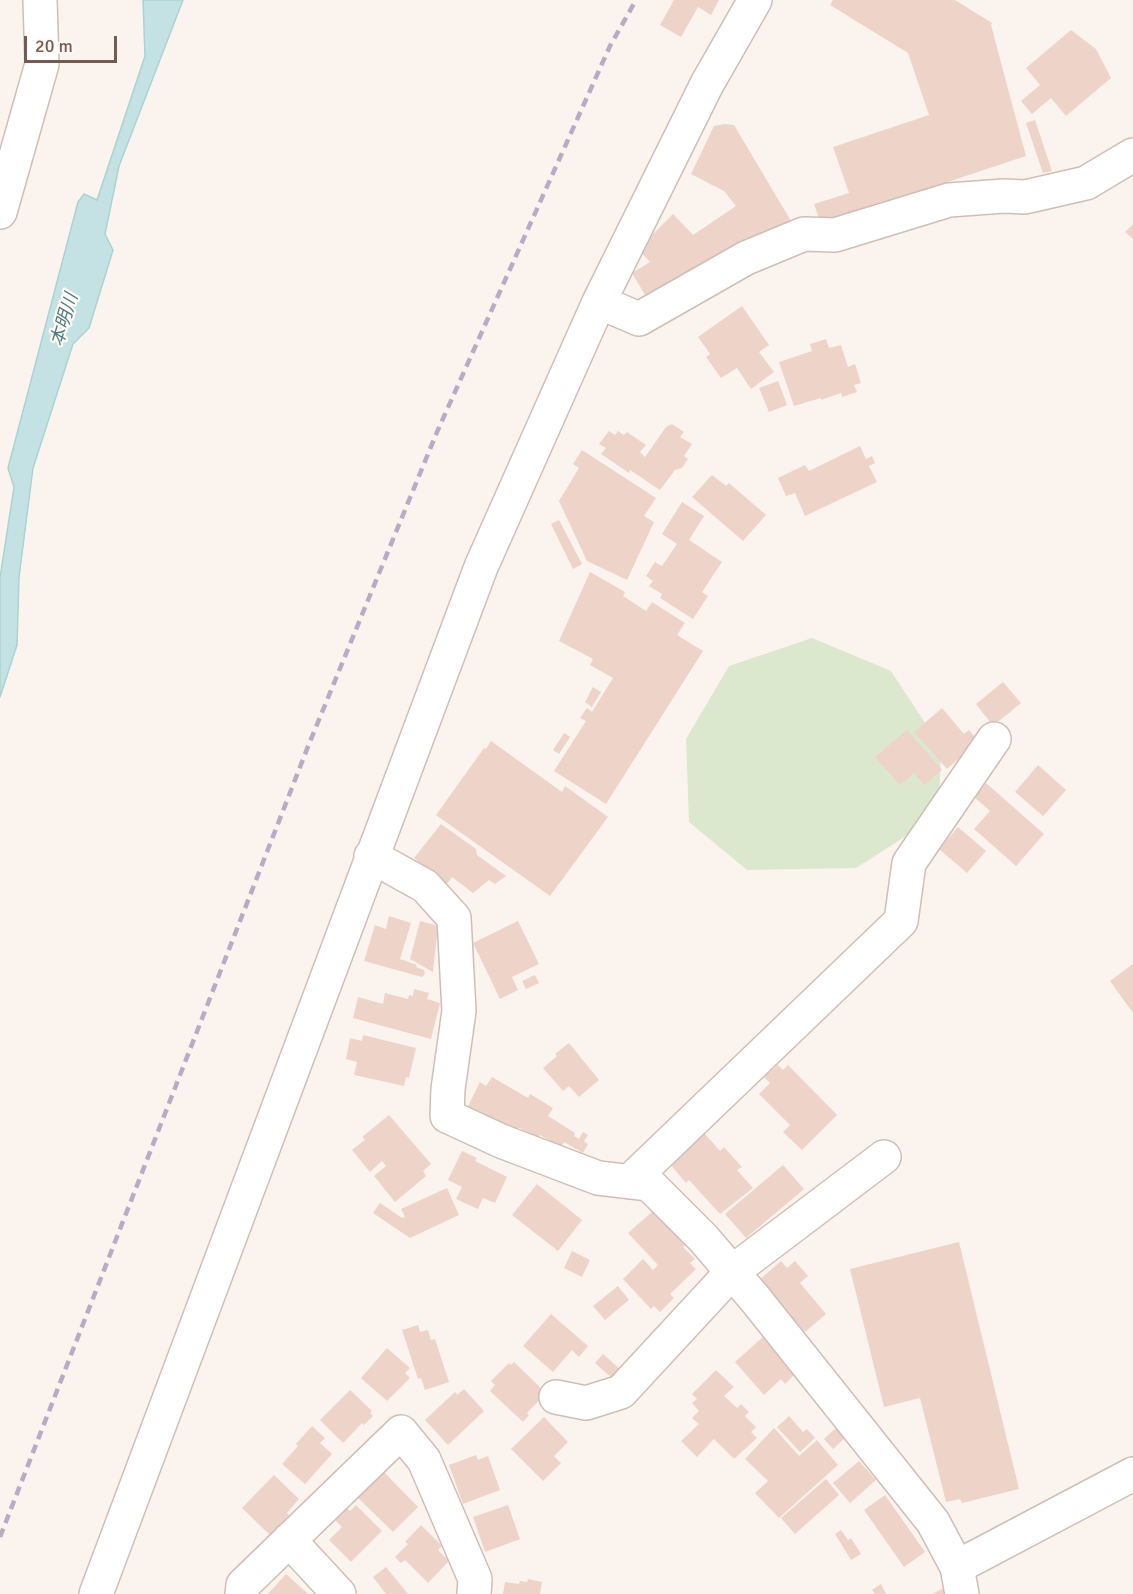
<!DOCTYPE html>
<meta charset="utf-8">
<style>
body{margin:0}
#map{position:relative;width:1133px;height:1594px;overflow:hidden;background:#fbf4ee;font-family:Signika,sans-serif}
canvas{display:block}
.scale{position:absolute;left:24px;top:36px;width:93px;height:27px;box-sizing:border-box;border:3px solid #755a52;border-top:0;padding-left:8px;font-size:18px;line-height:21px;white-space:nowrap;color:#755a52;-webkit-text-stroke:4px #fef9f4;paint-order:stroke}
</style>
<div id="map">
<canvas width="1133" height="1594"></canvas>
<div class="scale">20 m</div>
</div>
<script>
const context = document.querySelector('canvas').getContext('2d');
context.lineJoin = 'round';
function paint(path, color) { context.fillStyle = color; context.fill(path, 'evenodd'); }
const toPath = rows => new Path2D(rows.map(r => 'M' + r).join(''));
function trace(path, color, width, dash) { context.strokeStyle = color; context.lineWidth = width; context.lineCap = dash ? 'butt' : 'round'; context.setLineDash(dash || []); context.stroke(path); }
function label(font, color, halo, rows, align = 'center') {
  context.font = font + ' Signika,"Noto Sans JP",sans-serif'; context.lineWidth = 4.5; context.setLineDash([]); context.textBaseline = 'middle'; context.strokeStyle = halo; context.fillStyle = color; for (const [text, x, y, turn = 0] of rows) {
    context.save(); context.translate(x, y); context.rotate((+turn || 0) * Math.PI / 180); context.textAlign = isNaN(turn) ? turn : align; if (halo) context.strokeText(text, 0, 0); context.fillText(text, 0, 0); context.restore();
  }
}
const green = toPath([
 [812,638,891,671,941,747,939,815,856,868,747,870,689,822,686,739,729,666]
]);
const water = toPath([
 [143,0,183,0,119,166,105,234,113,250,89,328,73,344,33,468,19,577,17,645,0,697,0,578,14,487,8,468,78,202,84,194,97,200,145,56,143,0]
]);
const building = toPath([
 [674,0,719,0,711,15,698,7,681,37,660,25],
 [833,0,955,0,992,23,991,25,1026,156,821,224,814,204,849,193,833,147,929,115,908,53,830,5],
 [1071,30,1096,49,1111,78,1066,116,1051,98,1032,114,1021,101,1040,85,1026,68],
 [1035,120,1052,171,1043,173,1026,123],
 [725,124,734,125,791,221,776,231,756,238,754,235,648,300,632,273,650,262,638,249,673,214,693,235,736,206,724,191,691,174,714,126],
 [1133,224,1133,239,1125,232],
 [742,306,769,345,759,352,774,372,751,389,737,368,721,378,706,357,710,354,698,337],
 [826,339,829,348,841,345,848,367,855,364,861,383,854,385,857,392,842,397,841,393,821,400,821,398,794,406,779,362,812,351,810,344],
 [778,381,787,405,769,412,759,388],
 [672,424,684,432,680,437,692,444,684,456,688,459,682,468,675,470,660,490,630,470,629,473,601,454,606,448,599,444,609,431,615,435,618,431,624,435,627,432,646,445,640,452,645,457,666,427],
 [860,446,866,459,872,456,875,463,869,466,877,482,805,516,795,493,786,496,778,478,805,465,809,471],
 [582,450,656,498,644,516,654,522,627,580,587,561,559,501,579,468,573,464],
 [712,475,726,486,729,483,766,515,743,541,692,497],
 [682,502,704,516,689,540,722,562,702,592,708,596,693,619,660,598,662,594,649,586,653,581,646,576,655,562,662,566,677,544,662,534],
 [559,520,582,564,573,569,551,524],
 [590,572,625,592,623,596,646,611,652,602,685,623,677,635,703,651,606,804,554,771,586,721,580,718,587,708,592,712,613,678,590,665,593,659,559,641],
 [1003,682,1021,703,993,726,976,704],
 [593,687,601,692,592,707,585,702],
 [942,708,964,734,969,730,979,741,947,769,914,732],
 [907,730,942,770,924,785,914,773,900,785,875,757],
 [564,733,570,737,559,754,553,750],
 [491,741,562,792,565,786,608,817,550,896,436,815,484,748,486,749],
 [1038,765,1066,790,1043,816,1015,792],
 [986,783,1044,834,1016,866,974,829,990,811,974,797],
 [441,824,476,849,477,855,506,876,495,884,489,880,473,893,452,877,447,884,414,858],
 [958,827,986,851,967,873,939,849],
 [389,916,411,923,400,959,417,965,416,967,424,970,425,974,422,977,364,961,375,925,386,929],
 [420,921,438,926,433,972,410,959],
 [518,921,539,964,512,977,518,990,500,999,473,943],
 [1133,964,1133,1013,1110,981],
 [535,975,539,983,526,989,522,981],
 [414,989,429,993,427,999,440,1003,431,1039,353,1018,358,997,383,1004,385,993,408,999,409,995,413,996],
 [363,1035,416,1048,409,1078,406,1077,404,1086,354,1075,357,1062,346,1059,350,1038,362,1041],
 [569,1043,599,1080,579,1097,569,1086,563,1091,543,1068,557,1056,555,1054],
 [778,1065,783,1070,788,1065,837,1115,802,1150,783,1132,790,1125,759,1094,770,1083,764,1077],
 [492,1077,528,1098,530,1094,553,1108,548,1116,575,1133,574,1136,579,1139,583,1132,588,1135,584,1141,588,1144,583,1153,564,1142,561,1147,540,1135,538,1138,520,1128,508,1130,472,1109,467,1108,480,1082,486,1086],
 [389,1115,431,1164,423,1171,426,1176,395,1202,374,1176,386,1166,382,1161,370,1172,352,1150,365,1140,362,1137],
 [704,1133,720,1151,724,1147,742,1167,737,1170,753,1188,720,1214,689,1180,686,1183,669,1163],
 [462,1151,477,1158,475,1161,507,1177,495,1203,483,1198,478,1209,456,1199,462,1187,448,1180],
 [783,1165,804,1189,746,1238,725,1214],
 [537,1184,582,1220,558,1251,512,1215],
 [447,1188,459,1215,410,1238,373,1213,380,1203,402,1218,405,1217,401,1209],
 [654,1210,686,1244,683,1247,695,1259,690,1263,696,1269,670,1294,674,1298,660,1312,654,1306,651,1309,623,1279,643,1259,653,1270,658,1265,628,1233],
 [959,1242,1019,1489,962,1503,960,1499,946,1502,920,1398,884,1407,850,1269],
 [572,1251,590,1260,582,1277,564,1268],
 [781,1261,787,1268,795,1261,808,1276,800,1283,826,1314,805,1332,759,1280],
 [618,1286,629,1300,605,1320,593,1306],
 [551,1314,588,1346,579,1357,572,1350,553,1372,523,1346],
 [418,1325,420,1332,428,1330,431,1340,435,1339,449,1382,425,1390,421,1378,418,1379,402,1330],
 [763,1337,794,1375,785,1384,781,1379,764,1395,735,1362],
 [387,1348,410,1368,405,1373,410,1378,387,1401,361,1378],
 [603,1354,622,1371,614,1380,595,1363],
 [514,1362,546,1393,527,1413,529,1415,523,1422,490,1391,495,1385,491,1381,509,1363,511,1365],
 [716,1370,734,1387,724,1396,737,1408,741,1404,749,1412,745,1416,756,1427,751,1432,757,1438,734,1459,714,1439,697,1457,681,1441,699,1424,692,1418,699,1411,692,1403,697,1399,692,1394],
 [464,1389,484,1411,448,1445,425,1420,455,1392,457,1395],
 [350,1390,372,1411,370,1413,373,1416,364,1425,362,1423,343,1443,320,1420],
 [789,1416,803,1432,807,1429,815,1438,800,1452,777,1427],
 [544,1417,568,1442,554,1456,561,1463,543,1481,511,1449],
 [312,1426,325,1438,320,1443,332,1454,305,1484,282,1464,298,1446,296,1444],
 [837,1427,846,1437,833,1449,824,1439],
 [774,1428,799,1456,817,1440,838,1465,779,1518,755,1493,768,1481,745,1459],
 [476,1455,478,1460,488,1456,500,1490,463,1504,449,1465],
 [859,1461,876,1480,850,1503,833,1483],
 [383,1471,418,1507,393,1532,357,1497],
 [274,1475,299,1499,287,1513,289,1515,270,1535,242,1508],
 [826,1479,839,1495,795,1534,781,1518],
 [885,1495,925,1552,904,1567,864,1510],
 [356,1505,382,1531,351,1562,329,1540,342,1527,335,1520,347,1508,350,1511],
 [508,1505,520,1539,485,1552,473,1517],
 [421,1525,442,1546,438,1550,449,1561,428,1583,405,1560,401,1563,395,1557,408,1544,405,1542],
 [841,1530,848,1540,851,1538,861,1554,851,1560,835,1534],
 [386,1567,408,1594,386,1594,373,1577],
 [286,1574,308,1594,268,1594],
 [528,1579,542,1582,540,1594,503,1594,505,1582,519,1584,520,1581,527,1582],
 [881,1584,886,1594,875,1594,872,1590],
 [944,1588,947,1594,932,1594]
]);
const minor = toPath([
 [0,212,42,64,40,0],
 [599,302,639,319,746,258,804,234,835,235,949,200,1004,196,1025,197,1086,183,1133,155],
 [371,856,425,886,454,918,459,1011,448,1089,447,1116,501,1141,598,1178,649,1184,704,1239,756,1300,933,1522,957,1567,962,1594],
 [629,1182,901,921,909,863,994,739],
 [556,1397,586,1403,621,1392,732,1272,884,1157],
 [289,1540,339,1594],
 [957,1567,1133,1474],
 [96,1594,481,567,599,302,707,84,755,0],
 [242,1594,243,1585,401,1432,424,1460,475,1579,474,1594]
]);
const rail = toPath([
 [0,1537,309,744,437,432,610,46,636,0]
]);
const waterNames = [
 ["本明川",65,320,-73]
];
paint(green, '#dbe8cd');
paint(water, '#c4e2e3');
trace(water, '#abd2d4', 1.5);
paint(building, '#edd3c8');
trace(minor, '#cfbeb6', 36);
trace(minor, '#fff', 33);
trace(rail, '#b6acc5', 4.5, [9, 6]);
label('italic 18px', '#4b7b7e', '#fef9f4', waterNames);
</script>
